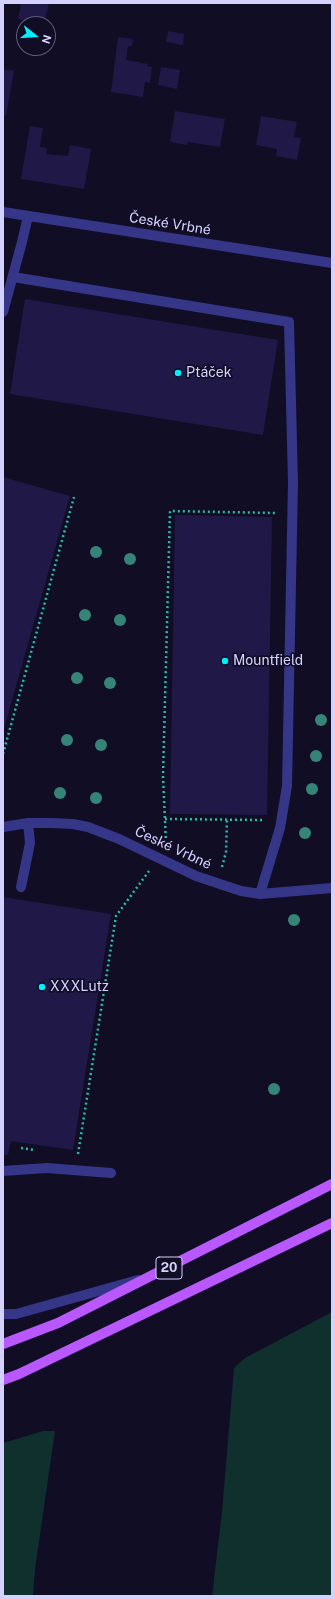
<!DOCTYPE html>
<meta charset="utf-8">
<style>
body{margin:0}
#map{position:relative;width:335px;height:1599px;overflow:hidden;background:#100d25;font-family:"Public Sans",sans-serif}
canvas{display:block}
.frame{position:absolute;inset:0;border:4px solid #d5d1ff;pointer-events:none}
.north{position:absolute;left:16px;top:16px;width:40px;height:40px;box-sizing:border-box;background:#100d25;border:1px solid #5f5b7c;border-radius:50%;rotate:107deg;font-size:11px;font-weight:700;line-height:16px;text-align:center;color:#d5d1ff}
.north::after{content:'';display:block;margin:auto;width:14px;height:18px;background:#00effc;clip-path:polygon(50% 0,100% 100%,50% 72%,0 100%)}
</style>
<div id="map">
<canvas width="335" height="1599"></canvas>
<div class="frame"></div>
<div class="north">N</div>
</div>
<script>
const context = document.querySelector('canvas').getContext('2d');
context.lineJoin = 'round';
function paint(path, color) { context.fillStyle = color; context.fill(path, 'evenodd'); }
const toPath = rows => new Path2D(rows.map(r => 'M' + r).join(''));
function trace(path, color, width, dash) { context.strokeStyle = color; context.lineWidth = width; context.lineCap = dash ? 'butt' : 'round'; context.setLineDash(dash || []); context.stroke(path); }
function label(font, color, halo, rows, align = 'center') {
  context.font = font + ' "Public Sans",sans-serif'; context.lineWidth = 3.5; context.setLineDash([]); context.textBaseline = 'middle'; context.strokeStyle = halo; context.fillStyle = color; for (const [text, x, y, turn = 0] of rows) {
    context.save(); context.translate(x, y); context.rotate((+turn || 0) * Math.PI / 180); context.textAlign = isNaN(turn) ? turn : align; if (halo) context.strokeText(text, 0, 0); context.fillText(text, 0, 0); context.restore();
  }
}
const green = toPath([
 [332,1312,332,1596,212,1596,222,1512,234,1368,245,1358],
 [43,1431,55,1431,35,1569,33,1596,3,1596,3,1443]
]);
const building = toPath([
 [21,3,49,3,44,24,18,19],
 [168,31,184,34,183,45,166,42],
 [118,37,133,39,132,46,128,46,126,60,148,64,147,66,152,67,150,83,145,82,143,97,111,92],
 [161,67,180,70,177,89,158,85],
 [3,69,14,71,6,116,3,115],
 [175,111,225,119,220,147,188,142,187,145,170,142],
 [261,116,297,122,294,137,301,138,297,160,276,156,277,149,256,145],
 [30,126,43,128,40,147,47,148,46,154,68,156,70,145,91,149,84,189,21,179],
 [25,299,278,340,263,435,10,394],
 [3,477,70,496,3,732],
 [175,515,272,517,267,815,170,814],
 [3,897,111,914,73,1150,11,1141,8,1155,3,1154]
]);
const path = toPath([
 [3,754,74,497],
 [165,819,264,820],
 [166,843,163,776,170,511,276,513],
 [222,867,226,852,227,820],
 [21,1148,35,1150],
 [78,1154,116,916,149,871]
]);
const minor = toPath([
 [3,212,332,263],
 [13,277,289,322,293,482,287,786,280,828,260,894],
 [3,312,22,242,28,216],
 [3,827,28,823,51,823,73,824,88,827,119,839,196,876,241,891,260,894,332,888],
 [21,887,30,843,28,823],
 [3,1171,47,1168,111,1173],
 [3,1314,16,1314,138,1280]
]);
const major = toPath([
 [3,1344,58,1323,332,1184],
 [3,1380,19,1374,332,1223]
]);
const trees = [
 [96,552],
 [130,559],
 [85,615],
 [120,620],
 [77,678],
 [110,683],
 [321,720],
 [67,740],
 [101,745],
 [316,756],
 [312,789],
 [60,793],
 [96,798],
 [305,833],
 [294,920],
 [274,1089]
];
const markers = [
 [178,373,4,"#00effc"],
 [225,661,4,"#00effc"],
 [42,987,4,"#00effc"]
];
const shields = [
 [169,1268,26]
];
const shieldNames = [
 ["20",169,1268]
];
const streetNames = [
 ["České Vrbné",170,224,9],
 ["České Vrbné",173,848,25]
];
const poiNames = [
 ["Ptáček",186,373],
 ["Mountfield",233,661],
 ["XXXLutz",50,987]
];
paint(green, '#10302d');
paint(building, '#201847');
trace(path, '#28bdad', 2.5, [2, 3]);
trace(minor, '#353687', 10);
trace(major, '#b958ff', 10);
context.fillStyle = '#368478';
for (const [x, y] of trees) { context.beginPath(); context.arc(x, y, 6, 0, 2 * Math.PI); context.fill(); }
for (const [x, y, r, color] of markers) { const dot = new Path2D(); dot.arc(x, y, r, 0, 2 * Math.PI); context.fillStyle = color; context.fill(dot); trace(dot, '#100d25', 1.5); }
for (const [x, y, w] of shields) { const box = new Path2D(); box.roundRect(x - w / 2, y - 11, w, 22, 3); context.fillStyle = '#100d25'; context.fill(box); trace(box, '#d5d1ff', 1); }
label('bold 13px', '#d5d1ff', null, shieldNames);
label('14px', '#d5d1ff', '#100d25', streetNames);
label('14px', '#d5d1ff', '#100d25', poiNames, 'left');
</script>
